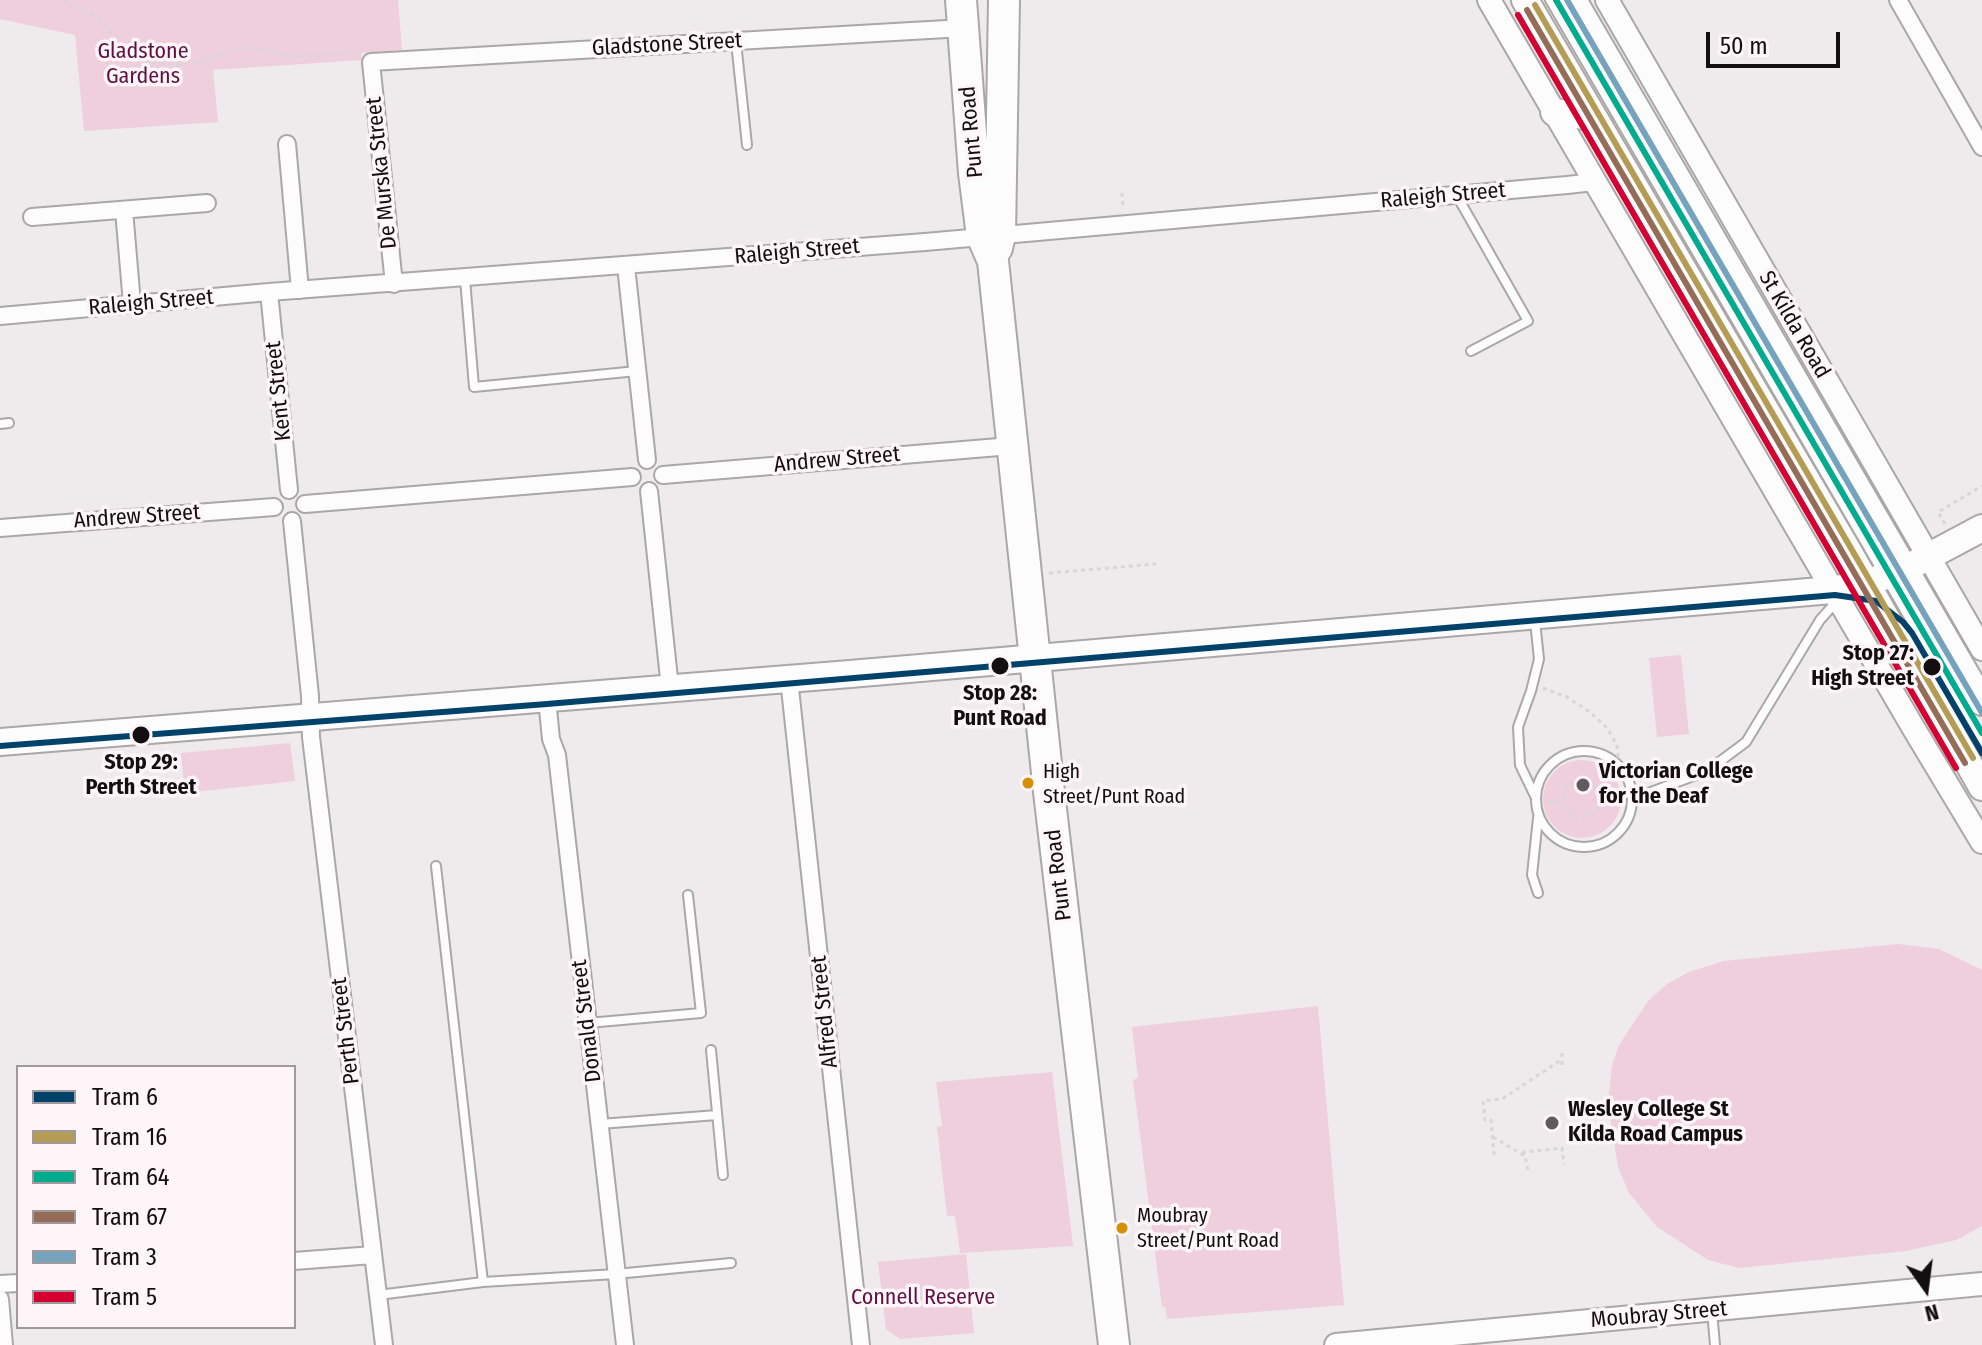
<!DOCTYPE html>
<style>
body{margin:0}
#map{position:relative;width:1982px;height:1345px;overflow:hidden;background:#efeaec;font-family:"Fira Sans Condensed",sans-serif}
canvas{display:block}
.legend{position:absolute;left:16px;top:1065px;width:280px;height:264px;box-sizing:border-box;background:#fef5f9;border:2px solid #a0999c;margin:0;padding:10px 14px;list-style:none;font-size:24px;color:#130f11}
.legend li{display:flex;align-items:center;gap:16px;height:40px}
.legend b{width:40px;border:2px solid #a0999c}
.north{position:absolute;left:1886px;top:1249px;width:80px;height:80px;-webkit-text-stroke:6px #fef5f9;paint-order:stroke;rotate:166deg;font-size:22px;font-weight:700;line-height:32px;text-align:center;color:#130f11}
.north::after{content:'';display:block;margin:auto;width:28px;height:36px;background:#130f11;clip-path:polygon(50% 0,100% 100%,50% 72%,0 100%)}
.scale{position:absolute;left:1706px;top:32px;width:134px;height:36px;box-sizing:border-box;border:4px solid #130f11;border-top:0;padding-left:10px;font-size:24px;line-height:28px;white-space:nowrap;color:#130f11;-webkit-text-stroke:6px #fef5f9;paint-order:stroke}
</style>
<div id="map">
<canvas width="1982" height="1345"></canvas>
<ul class="legend">
<li><b style="height:10px;background:#01426a"></b>Tram 6</li>
<li><b style="height:10px;background:#b59c55"></b>Tram 16</li>
<li><b style="height:10px;background:#00ab8e"></b>Tram 64</li>
<li><b style="height:10px;background:#956c58"></b>Tram 67</li>
<li><b style="height:10px;background:#75a3bd"></b>Tram 3</li>
<li><b style="height:10px;background:#d50032"></b>Tram 5</li>
</ul>
<div class="north">N</div>
<div class="scale">50 m</div>
</div>
<script>
const context = document.querySelector('canvas').getContext('2d');
context.lineJoin = 'round';
function paint(path, color) { context.fillStyle = color; context.fill(path, 'evenodd'); }
const toPath = rows => new Path2D(rows.map(r => 'M' + r).join(''));
function trace(path, color, width, dash) { context.strokeStyle = color; context.lineWidth = width; context.lineCap = dash ? 'butt' : 'round'; context.setLineDash(dash || []); context.stroke(path); }
function label(font, color, halo, rows, align = 'center') {
  context.font = font + ' "Fira Sans Condensed",sans-serif'; context.lineWidth = 7; context.setLineDash([]); context.textBaseline = 'middle'; context.strokeStyle = halo; context.fillStyle = color; for (const [text, x, y, turn = 0] of rows) {
    context.save(); context.translate(x, y); context.rotate((+turn || 0) * Math.PI / 180); context.textAlign = isNaN(turn) ? turn : align; if (halo) context.strokeText(text, 0, 0); context.fillText(text, 0, 0); context.restore();
  }
}
const green = toPath([
 [0,0,398,0,402,50,361,53,362,60,213,70,218,122,84,131,75,35,0,19],
 [1681,655,1689,734,1657,737,1649,658],
 [290,743,295,781,185,793,181,753],
 '1543 799a39 39 0 1 1 78 0a39 39 0 1 1-78 0Z',
 [1898,944,1939,949,1982,970,1982,1226,1956,1240,1906,1251,1739,1268,1708,1260,1657,1227,1629,1193,1618,1167,1608,1103,1612,1065,1619,1045,1648,1001,1667,984,1689,972,1724,961],
 [1318,1006,1344,1305,1167,1319,1165,1307,1162,1307,1133,1080,1138,1078,1132,1027],
 [1052,1072,1073,1246,960,1253,955,1216,947,1216,937,1127,942,1126,936,1082],
 [966,1254,974,1333,900,1339,886,1329,878,1262]
]);
const path = toPath([
 [63,0,99,18,119,45,140,60,152,63,181,65,198,62,239,48,256,48,291,56,359,53],
 [1122,193,1123,206],
 [1945,524,1938,512,1982,486],
 [1049,573,1156,564],
 [1543,688,1567,697,1590,712,1607,728,1617,745,1619,765],
 '1564 799a18 18 0 1 1 36 0a18 18 0 1 1-36 0Z',
 [1600,797,1620,795],
 [1548,802,1564,800],
 [1562,1053,1562,1069],
 [1493,1137,1525,1156],
 [1494,1155,1491,1120,1485,1120,1483,1101,1502,1099,1561,1060],
 [1528,1170,1524,1152,1562,1148,1564,1164]
]);
const lane = toPath([
 [1550,0,1982,743],
 [736,42,747,145],
 [1457,196,1528,321,1471,351],
 [465,279,474,387,637,371],
 [0,424,9,423],
 [1535,621,1539,659,1531,691,1518,727,1520,765,1535,796],
 '1536 799a48 48 0 1 1 96 0a48 48 0 1 1-96 0Z',
 [1632,799,1707,771,1746,742,1820,620,1836,602],
 [436,866,483,1282],
 [1538,893,1532,875,1538,818],
 [588,1023,701,1013,688,895],
 [711,1050,723,1175],
 [600,1124,717,1115],
 [378,1295,483,1282,616,1274,731,1263],
 [1712,1311,1715,1345]
]);
const street = toPath([
 [1898,0,1982,147],
 [287,144,300,290],
 [124,210,132,304],
 [32,217,207,203],
 [626,266,647,460],
 [394,284,371,62,964,28],
 [269,292,289,490],
 [0,316,269,292,925,242,1567,185,1585,183,1593,179],
 [663,475,1011,446],
 [649,491,670,688],
 [305,504,632,477],
 [292,521,310,696,311,737,384,1345],
 [0,528,274,507],
 [789,679,861,1345],
 [547,699,551,739,557,755,625,1345],
 [294,1261,373,1255],
 [0,1284,18,1283],
 [0,1299,4,1345]
]);
const secondary = toPath([
 [1489,0,1914,729,1982,842],
 [1607,0,1982,649],
 [1336,1345,1982,1284]
]);
const primary = toPath([
 [1525,0,1847,549,1982,787],
 [1573,0,1982,702],
 [1554,112,1592,117],
 [0,742,850,674,1832,590,1866,583,1905,569,1982,528]
]);
const highway = toPath([
 [961,0,974,173,982,236,993,261,1049,792,1114,1345],
 [997,248,1000,235,1004,0]
]);
const tram1 = toPath([
 [0,746,547,704,1835,595,1876,601,1903,622,1912,633,1982,753]
]);
const tram2 = toPath([
 [1535,5,1973,758]
]);
const tram3 = toPath([
 [1556,0,1982,733]
]);
const tram4 = toPath([
 [1527,10,1965,763]
]);
const tram5 = toPath([
 [1567,0,1982,713]
]);
const tram6 = toPath([
 [1518,15,1956,768]
]);
const markers = [
 [1000,666,10,"#130f11"],
 [1932,667,10,"#130f11"],
 [141,735,10,"#130f11"],
 [1028,783,7,"#d58f03"],
 [1583,785,8,"#605c5e"],
 [1552,1123,8,"#605c5e"],
 [1122,1228,7,"#d58f03"]
];
const busNames = [
 ["High",1043,772],
 ["Street/Punt Road",1043,797],
 ["Moubray",1137,1216],
 ["Street/Punt Road",1137,1241]
];
const streetNames = [
 ["Gladstone Street",667,45,-3],
 ["Punt Road",972,132,-95],
 ["De Murska Street",382,173,-96],
 ["Raleigh Street",1443,196,-5],
 ["Raleigh Street",797,252,-5],
 ["Raleigh Street",151,303,-5],
 ["St Kilda Road",1794,325,60],
 ["Kent Street",279,391,-96],
 ["Andrew Street",837,460,-5],
 ["Andrew Street",137,517,-4],
 ["Punt Road",1059,875,-97],
 ["Alfred Street",825,1012,-96],
 ["Donald Street",587,1021,-97],
 ["Perth Street",346,1031,-97],
 ["Moubray Street",1659,1315,-5]
];
const parkNames = [
 ["Gladstone",143,52],
 ["Gardens",143,77],
 ["Connell Reserve",923,1298]
];
const stopNames = [
 ["Stop 27:",1914,654,"right"],
 ["High Street",1914,679,"right"],
 ["Stop 28:",1000,694],
 ["Punt Road",1000,719],
 ["Stop 29:",141,763],
 ["Perth Street",141,788]
];
const poiNames = [
 ["Victorian College",1599,772],
 ["for the Deaf",1599,797],
 ["Wesley College St",1568,1110],
 ["Kilda Road Campus",1568,1135]
];
paint(green, '#efcedd');
trace(lane, '#aba7a8', 12);
trace(street, '#aba7a8', 20);
trace(secondary, '#aba7a8', 26);
trace(primary, '#aba7a8', 30);
trace(highway, '#aba7a8', 34);
trace(path, '#d8d6d7', 3, [4, 4]);
trace(lane, '#fdfcfc', 8);
trace(street, '#fdfcfc', 16);
trace(secondary, '#fdfcfc', 22);
trace(primary, '#fdfcfc', 26);
trace(highway, '#fdfcfc', 30);
trace(tram1, '#01426a', 6);
trace(tram2, '#b59c55', 6);
trace(tram3, '#00ab8e', 6);
trace(tram4, '#956c58', 6);
trace(tram5, '#75a3bd', 6);
trace(tram6, '#d50032', 6);
for (const [x, y, r, color] of markers) { const dot = new Path2D(); dot.arc(x, y, r, 0, 2 * Math.PI); context.fillStyle = color; context.fill(dot); trace(dot, '#fef5f9', 3); }
label('20px', '#130f11', '#fef5f9', busNames, 'left');
label('22px', '#130f11', '#fef5f9', streetNames);
label('22px', '#5e113f', '#fef5f9', parkNames);
label('bold 22px', '#130f11', '#fef5f9', stopNames);
label('bold 22px', '#130f11', '#fef5f9', poiNames, 'left');
</script>
